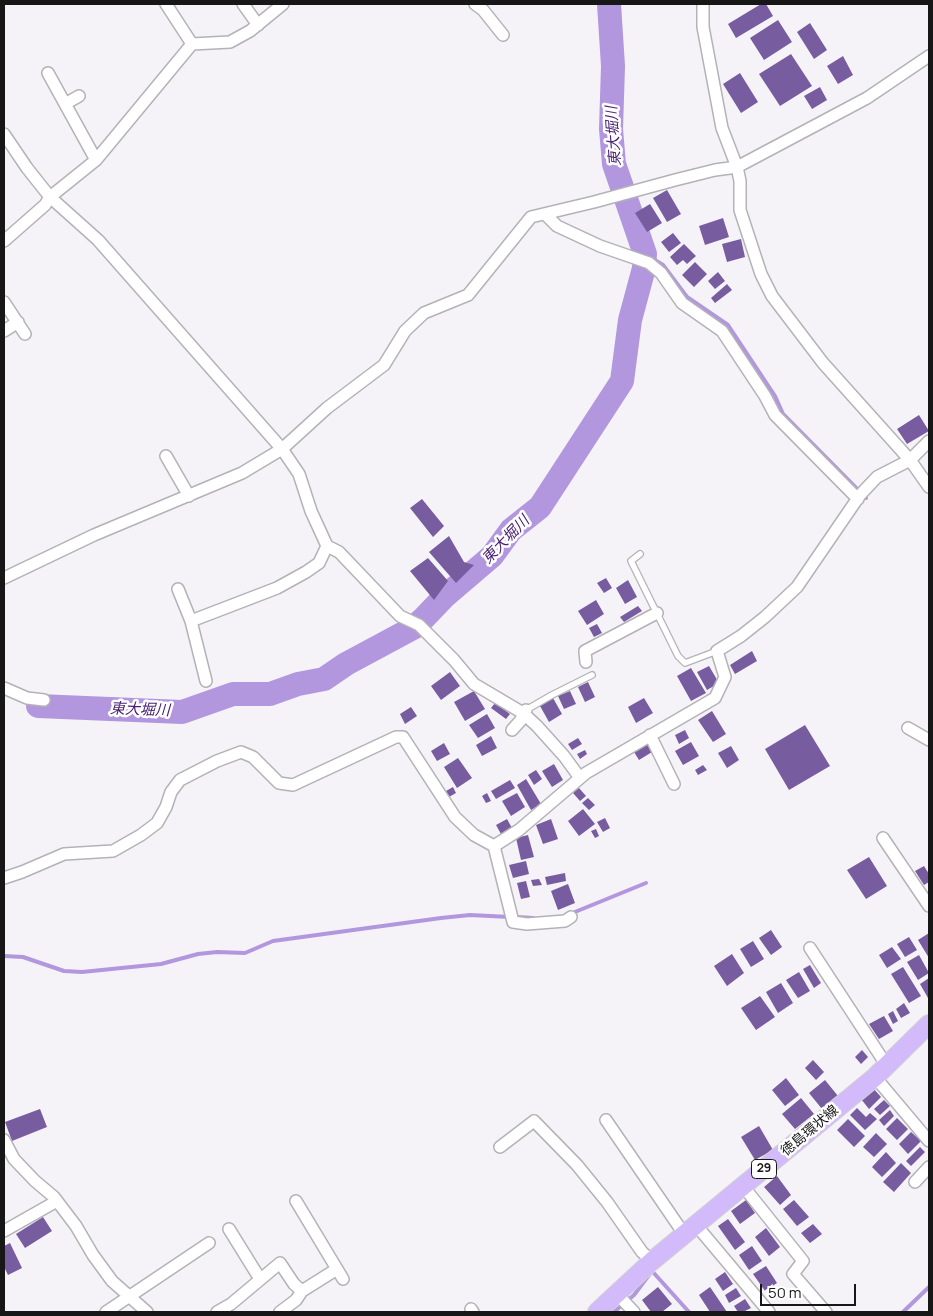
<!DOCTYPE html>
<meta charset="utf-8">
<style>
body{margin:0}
#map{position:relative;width:933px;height:1316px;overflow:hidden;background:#f5f3f8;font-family:Manrope,sans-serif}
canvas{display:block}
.frame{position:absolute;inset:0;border:5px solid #171718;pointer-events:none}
.scale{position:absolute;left:760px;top:1284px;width:96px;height:22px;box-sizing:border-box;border:2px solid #171718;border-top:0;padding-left:6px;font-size:15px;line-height:18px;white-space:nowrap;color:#171718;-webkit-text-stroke:4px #fff;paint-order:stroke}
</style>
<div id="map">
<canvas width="933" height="1316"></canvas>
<div class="frame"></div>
<div class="scale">50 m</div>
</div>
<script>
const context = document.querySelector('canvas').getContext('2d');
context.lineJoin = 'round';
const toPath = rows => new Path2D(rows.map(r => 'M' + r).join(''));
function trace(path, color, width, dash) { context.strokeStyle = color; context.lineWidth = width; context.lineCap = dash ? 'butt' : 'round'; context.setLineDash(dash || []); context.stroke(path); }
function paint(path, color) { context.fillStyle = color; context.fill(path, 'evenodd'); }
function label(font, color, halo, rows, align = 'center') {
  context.font = font + ' Manrope,"Noto Sans JP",sans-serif'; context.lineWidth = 5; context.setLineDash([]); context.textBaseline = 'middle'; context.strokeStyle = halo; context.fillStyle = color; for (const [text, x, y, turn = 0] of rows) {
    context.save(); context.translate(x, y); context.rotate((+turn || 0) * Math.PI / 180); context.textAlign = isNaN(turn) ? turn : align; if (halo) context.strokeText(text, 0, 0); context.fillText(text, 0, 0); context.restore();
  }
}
const stream = toPath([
 [645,254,663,265,687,297,728,325,775,396,783,414,866,498],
 [570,914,646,883],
 [517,917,533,918],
 [4,956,23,957,64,971,82,972,161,964,198,954,217,952,245,953,273,941,441,918,470,915,510,917],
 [614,1312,634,1295,652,1271,689,1312],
 [903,1312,929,1287]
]);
const river = toPath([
 [38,706,182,712,233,694,270,694,298,684,324,679,346,664,413,628,423,619,444,597,492,556,511,530,540,507,622,381,630,320,644,268,645,254,614,164,611,129,613,66,609,4]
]);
const building = toPath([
 [761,4,766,4,773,16,736,38,728,24],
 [778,20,792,42,764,60,750,38],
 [810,23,827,50,814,59,797,32],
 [791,54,812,86,780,106,759,74],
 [843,56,853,75,838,84,827,66],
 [740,73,758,102,741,113,723,84],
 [820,87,827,100,812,109,804,96],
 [667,190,681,214,667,222,653,198],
 [650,204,662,223,647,232,635,213],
 [723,218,729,237,705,245,699,226],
 [673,233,681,243,669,252,661,242],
 [741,239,745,257,727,262,722,244],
 [684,244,696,256,687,264,683,260,677,265,670,257],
 [695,262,707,274,694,287,682,275],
 [718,272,725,281,715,289,708,281],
 [727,284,732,290,715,303,711,298],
 [919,415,929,431,907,444,897,429],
 [422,499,444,526,433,537,410,508],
 [449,536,464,562,474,565,456,583,429,552],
 [428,558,448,581,434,600,410,571],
 [606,578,612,588,604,593,597,583],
 [628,580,637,597,625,604,616,588],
 [596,600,604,614,587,625,578,611],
 [638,606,642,611,624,622,620,617],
 [597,624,602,633,594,637,589,628],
 [752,651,757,661,735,674,730,665],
 [709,666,719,683,707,690,697,672],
 [691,668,706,693,691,701,677,676],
 [450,672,460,686,441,700,431,686],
 [588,682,595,697,585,702,578,687],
 [474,691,485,709,465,721,454,702],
 [570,691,576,704,564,709,558,696],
 [553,698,562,714,549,722,540,706],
 [644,698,653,713,636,723,628,707],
 [495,703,510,714,506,719,491,708],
 [411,707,417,716,405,724,400,714],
 [712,711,726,734,713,742,698,720],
 [487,714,495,728,478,738,469,725],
 [805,725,830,766,789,790,765,749],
 [685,730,689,738,679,744,675,735],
 [491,736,497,748,482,756,476,745],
 [578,738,582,744,572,750,568,744],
 [691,742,699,756,683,765,675,751],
 [444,743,450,754,437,761,431,751],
 [647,744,652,752,639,760,634,752],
 [731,746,739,760,727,768,718,753],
 [585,750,587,754,580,759,577,754],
 [458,758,472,778,457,788,444,767],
 [554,764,563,780,552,787,542,771],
 [703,765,707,770,698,775,695,770],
 [536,770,542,779,534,785,528,775],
 [526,779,541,804,531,810,517,785],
 [510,780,515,788,496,799,491,791],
 [453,787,456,793,449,797,446,791],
 [579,788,586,796,580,801,573,793],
 [487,793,491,801,486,803,482,796],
 [517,793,525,807,511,816,502,801],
 [588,798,595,805,589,810,582,803],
 [583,809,595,824,579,836,568,821],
 [605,818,610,828,603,832,597,822],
 [507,819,512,828,501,834,496,825],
 [551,819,558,839,543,844,536,825],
 [596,829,599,836,595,838,591,831],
 [528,835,534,857,521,860,516,838],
 [869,857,887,886,866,899,847,870],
 [526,861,529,874,513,878,509,865],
 [924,866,929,874,929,882,924,885,915,871],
 [565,873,566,881,547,885,545,877],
 [539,879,542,885,533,886,531,880],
 [526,881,530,897,521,899,517,883],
 [568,884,575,903,558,910,551,891],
 [771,930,782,947,771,955,759,938],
 [929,933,929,958,918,940],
 [909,937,917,950,905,957,897,944],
 [753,941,764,959,751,967,740,949],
 [892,947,901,959,887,968,879,955],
 [732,954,744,973,727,986,714,966],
 [919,955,929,973,918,980,907,962],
 [810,965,821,983,814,988,803,969],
 [903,967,921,996,909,1003,891,974],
 [799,972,810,991,798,998,786,980],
 [929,978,929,997,928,998,920,984],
 [781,983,793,1003,778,1013,766,992],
 [760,996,775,1017,756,1030,741,1008],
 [904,1003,910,1013,901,1018,896,1009],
 [893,1011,898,1021,893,1024,888,1014],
 [884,1016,893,1031,879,1039,869,1024],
 [862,1050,868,1057,861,1064,855,1057],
 [813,1060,824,1072,816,1080,805,1068],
 [786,1078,799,1095,785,1106,772,1090],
 [825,1080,838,1096,822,1109,809,1093],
 [873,1088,881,1097,869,1109,861,1099],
 [801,1098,814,1114,795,1129,782,1114],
 [884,1100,890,1106,880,1115,874,1109],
 [857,1108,866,1117,870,1113,877,1119,865,1130,850,1115],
 [40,1109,47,1127,12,1141,5,1122],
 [890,1110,894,1116,884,1126,879,1120],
 [897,1118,908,1129,897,1140,886,1129],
 [848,1119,865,1136,854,1147,837,1130],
 [759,1126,773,1150,755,1160,741,1137],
 [911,1132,921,1141,908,1154,899,1144],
 [876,1133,887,1144,874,1157,863,1147],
 [920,1147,925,1152,911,1166,906,1161],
 [886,1152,896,1163,882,1177,872,1167],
 [901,1163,911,1173,894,1192,883,1182],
 [777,1176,791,1195,780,1205,764,1187],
 [746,1200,755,1213,740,1224,731,1211],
 [794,1200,809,1217,797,1226,783,1209],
 [43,1217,52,1231,25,1248,16,1234],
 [728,1219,745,1242,735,1250,718,1226],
 [813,1224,822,1234,810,1243,801,1233],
 [766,1228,780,1247,769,1256,755,1237],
 [10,1243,22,1268,8,1275,4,1267,4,1246],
 [752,1246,762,1261,749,1270,739,1255],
 [766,1266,777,1283,765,1291,753,1274],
 [725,1272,733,1284,723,1291,715,1279],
 [658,1287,672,1304,662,1312,651,1312,642,1300],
 [710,1287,727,1312,710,1312,699,1295],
 [736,1288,741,1296,729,1303,725,1295],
 [745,1299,751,1308,743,1312,738,1312,734,1306]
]);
const lane = toPath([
 [640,554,631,561,678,656,685,663,717,651],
 [526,710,552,695,592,675]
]);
const street = toPath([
 [166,4,192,44],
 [243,4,258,25],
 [475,4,483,10,503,35],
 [703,4,703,27,722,128,737,167,740,181,740,210,761,274,772,296,823,363,910,460,929,487],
 [48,73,96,160],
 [65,104,79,96],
 [4,134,27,168,50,197,98,240,282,449,299,474,311,511,327,546,339,552,400,616,419,625,454,660,474,684,523,713,537,726,564,756,580,778],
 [545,214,557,226,600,246,649,263,661,273,682,303,722,331,765,396,775,415,858,499],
 [4,241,45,205,50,197,96,160,192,44,230,42,250,31,283,4],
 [4,302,25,334],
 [4,331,18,322],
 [166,456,189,496],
 [4,578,94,535,242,473,282,449,327,408,384,365,405,331,424,313,468,295,531,217,594,202,675,180,715,170,737,167,867,98,929,56],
 [178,589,191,621,206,681],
 [191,621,277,588,306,572,319,563,327,546],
 [586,662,585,651,657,613],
 [4,688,27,698,44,700],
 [908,728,929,740],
 [512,730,521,720,523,713,526,710],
 [650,735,674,784],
 [883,838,929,906],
 [494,846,513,922,527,924,565,921,571,917],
 [4,878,22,872,64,854,113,851,141,835,157,823,166,807,171,792,180,780,217,761,241,752,253,757,279,783,293,785,396,737,403,737,455,817,474,835,494,846,519,830,586,773,715,698,725,677,717,651,741,636,765,617,797,587,860,495,877,477,910,460,929,441],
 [810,948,887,1066],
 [875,1077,929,1141],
 [606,1120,684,1234],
 [4,1140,14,1159,35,1181,54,1197,76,1226,93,1255,112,1281,147,1312],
 [500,1147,534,1121,577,1165,607,1202,642,1252,652,1261],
 [915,1182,929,1167],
 [743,1186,803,1261,793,1274,826,1312],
 [296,1201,343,1279],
 [696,1225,769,1312],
 [229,1229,260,1279],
 [4,1231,57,1201],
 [617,1294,634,1312],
 [471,1309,473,1312],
 [106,1312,209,1243],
 [217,1312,231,1304,280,1263,294,1284,302,1291],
 [280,1312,296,1300,302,1291,337,1269]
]);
const primary = toPath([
 [597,1312,652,1261,875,1077,929,1024]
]);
const shields = [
 [764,1169,25]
];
const shieldNames = [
 ["29",764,1169]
];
const streetNames = [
 ["徳島環状線",810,1131,-40]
];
const waterNames = [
 ["東大堀川",614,136,-94],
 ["東大堀川",506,540,-46],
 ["東大堀川",140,710,2]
];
trace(stream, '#b297df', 4);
trace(river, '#b297df', 24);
paint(building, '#775da0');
trace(lane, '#b4b2b7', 8);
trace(street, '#b4b2b7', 14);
trace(primary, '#d1d1d1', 20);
trace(lane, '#fff', 5.5);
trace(street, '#fff', 11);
trace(primary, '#d3bafa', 18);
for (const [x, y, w] of shields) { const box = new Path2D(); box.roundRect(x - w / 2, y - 9.5, w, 19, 4); context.fillStyle = '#fff'; context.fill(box); trace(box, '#171718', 1); }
label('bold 12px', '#171718', null, shieldNames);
label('14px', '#171718', '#fff', streetNames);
label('italic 15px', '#461f72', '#fff', waterNames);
</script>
